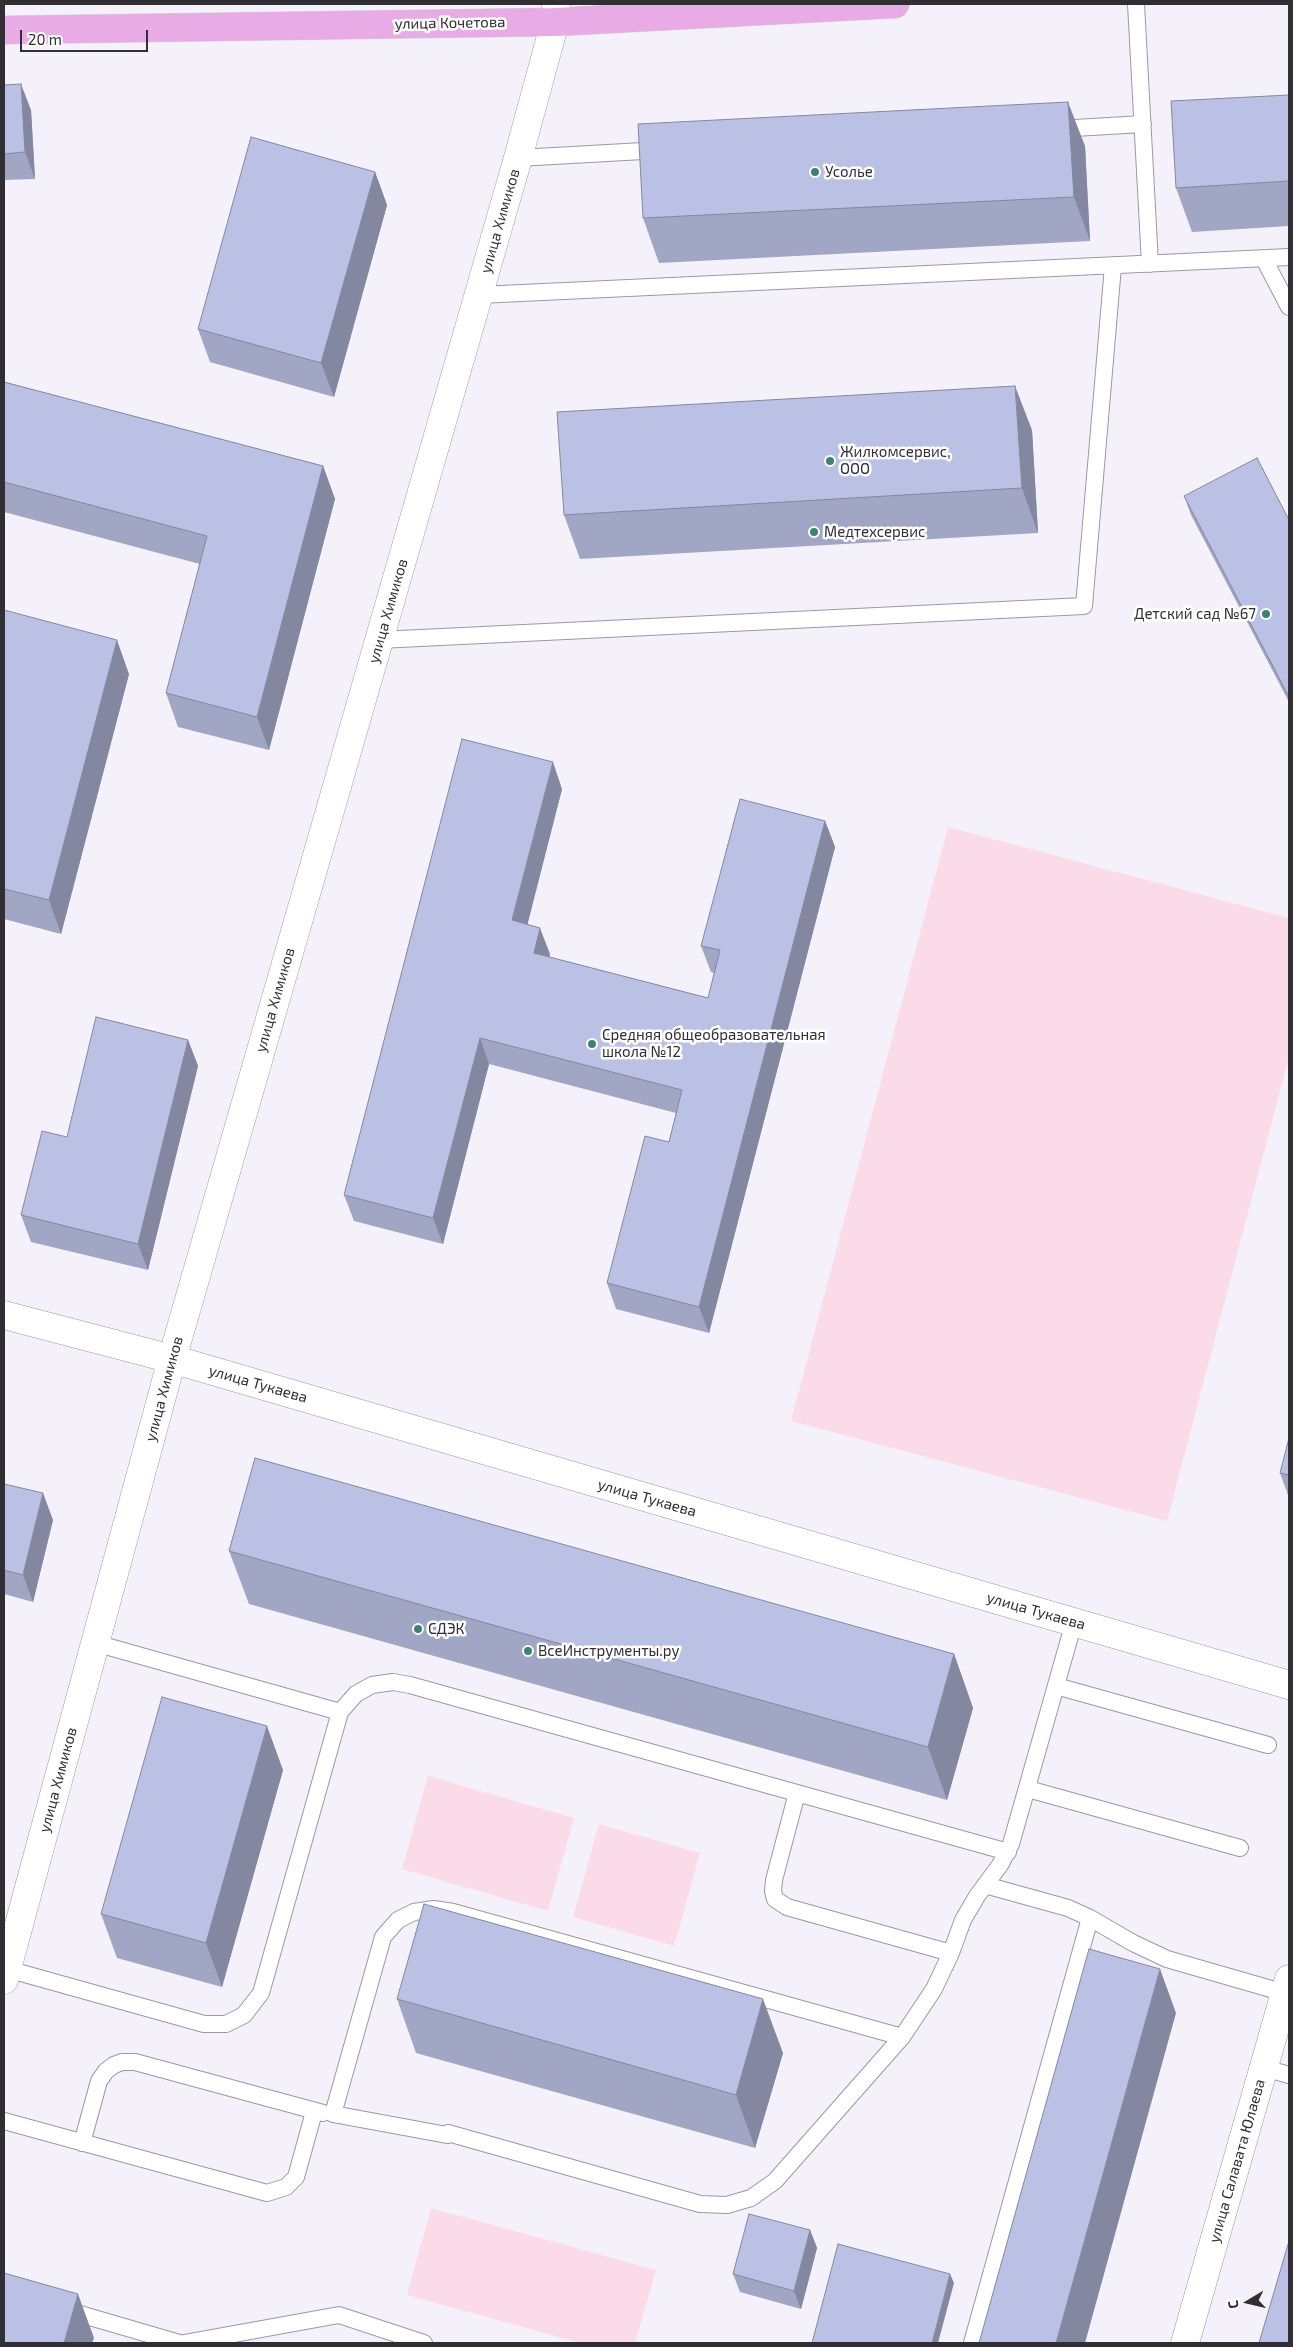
<!DOCTYPE html>
<meta charset="utf-8">
<style>
body{margin:0}
#map{position:relative;width:1293px;height:2347px;overflow:hidden;background:#f5f1fb;font-family:"Exo 2",sans-serif}
canvas{display:block}
.frame{position:absolute;inset:0;border:5px solid #312f33;pointer-events:none}
.north{position:absolute;left:1223px;top:2277px;width:50px;height:50px;-webkit-text-stroke:4px #fff;paint-order:stroke;rotate:261deg;font-size:14px;font-weight:700;line-height:20px;text-align:center;color:#312f33}
.north::after{content:'';display:block;margin:auto;width:18px;height:22px;background:#312f33;clip-path:polygon(50% 0,100% 100%,50% 72%,0 100%)}
.scale{position:absolute;left:20px;top:30px;width:128px;height:22px;box-sizing:border-box;border:2px solid #312f33;border-top:0;padding-left:6px;font-size:15px;line-height:18px;white-space:nowrap;color:#312f33;-webkit-text-stroke:4px #fff;paint-order:stroke}
</style>
<div id="map">
<canvas width="1293" height="2347"></canvas>
<div class="frame"></div>
<div class="north">С</div>
<div class="scale">20 m</div>
</div>
<script>
const context = document.querySelector('canvas').getContext('2d');
context.lineJoin = 'round';
function paint(path, color) { context.fillStyle = color; context.fill(path, 'evenodd'); }
const toPath = rows => new Path2D(rows.map(r => 'M' + r).join(''));
function trace(path, color, width, dash) { context.strokeStyle = color; context.lineWidth = width; context.lineCap = dash ? 'butt' : 'round'; context.setLineDash(dash || []); context.stroke(path); }
function label(font, color, halo, rows, align = 'center') {
  context.font = font + ' "Exo 2",sans-serif'; context.lineWidth = 5; context.setLineDash([]); context.textBaseline = 'middle'; context.strokeStyle = halo; context.fillStyle = color; for (const [text, x, y, turn = 0] of rows) {
    context.save(); context.translate(x, y); context.rotate((+turn || 0) * Math.PI / 180); context.textAlign = isNaN(turn) ? turn : align; if (halo) context.strokeText(text, 0, 0); context.fillText(text, 0, 0); context.restore();
  }
}
const green = toPath([
 [948,827,1289,918,1289,1057,1167,1521,791,1421],
 [428,1776,574,1818,548,1911,402,1869],
 [599,1824,700,1853,674,1946,573,1917],
 [431,2208,656,2270,635,2343,580,2343,407,2295]
]);
const lane = toPath([
 [1136,4,1150,264],
 [1057,129,1143,124],
 [518,158,661,150],
 [1264,259,1289,307],
 [479,295,1289,257],
 [379,640,1084,606,1113,266],
 [95,1643,340,1712],
 [1056,1686,1268,1745],
 [1028,1789,1240,1848],
 [797,1793,774,1880,773,1891,775,1899,787,1907,951,1953],
 [985,1885,1068,1908,1090,1918],
 [7,1969,204,2024,226,2024,244,2015,261,1993,340,1712,356,1694,372,1685,393,1682,410,1685,1008,1852],
 [902,2037,453,1912,434,1909,414,1912,398,1920,383,1937,333,2114,447,2135,448,2133,700,2204,727,2205,751,2198,775,2181,902,2037,934,1989,951,1953,963,1920,977,1896,1000,1865,1011,1844,1074,1622],
 [1264,2068,1289,2075],
 [4,2121,267,2193,286,2187,296,2177,314,2112],
 [82,2143,99,2081,106,2071,114,2065,122,2062,135,2062,323,2113],
 [66,2310,179,2343],
 [184,2343,339,2315,424,2343],
 [972,2343,1090,1918,1133,1943,1167,1959,1285,1993]
]);
const street = toPath([
 [4,1315,172,1359,1289,1685],
 [4,1980,172,1359,518,158,555,22,556,4],
 [1185,2343,1289,1979]
]);
const primary = toPath([
 [4,30,555,22,895,4]
]);
const wall = toPath([
 [4,85,31,110,35,179,4,180],
 [1289,95,1289,226,1192,232,1176,188],
 [1085,146,1090,241,659,263,643,218],
 [375,172,387,205,334,397,210,362,198,329],
 [4,382,323,466,335,499,269,750,178,727,166,693,200,564,4,512],
 [1032,430,1038,533,580,559,564,515],
 [1184,496,1289,520,1289,702,1191,515],
 [4,610,129,674,61,934,4,919],
 [562,789,527,924,550,954,549,957,708,998,714,973,711,972,701,946,825,821,835,847,709,1333,616,1309,607,1283,669,1142,676,1113,489,1064,443,1244,354,1221,344,1195],
 [188,1040,198,1066,148,1270,31,1242,21,1215,67,1137],
 [1289,1438,1289,1498,1280,1473],
 [4,1484,53,1520,33,1602,4,1594],
 [229,1551,954,1654,973,1708,947,1800,249,1604],
 [283,1770,222,1987,117,1958,101,1914],
 [397,1999,783,2053,755,2148,416,2053],
 [810,2230,817,2248,801,2309,740,2292,733,2274]
]);
const shadedWall = toPath([
 [21,84,31,110,35,179,25,152],
 [1068,102,1085,146,1090,241,1074,197],
 [375,172,387,205,334,397,321,363],
 [1015,386,1032,430,1038,533,1022,488],
 [323,466,335,499,269,750,257,717],
 [117,640,129,674,61,934,49,900],
 [553,762,562,789,522,946,512,920],
 [825,821,835,847,709,1333,699,1307],
 [540,928,550,954,544,979,534,953],
 [480,1038,489,1064,443,1244,433,1218],
 [188,1040,198,1066,148,1270,138,1244],
 [43,1493,53,1520,33,1602,23,1575],
 [954,1654,973,1708,947,1800,928,1747],
 [267,1726,283,1770,222,1987,206,1943],
 [1160,1969,1176,2013,1085,2343,1056,2343],
 [763,1999,783,2053,755,2148,736,2095],
 [810,2230,817,2248,801,2309,794,2291],
 [950,2274,954,2283,938,2343,932,2343],
 [78,2294,94,2338,92,2343,64,2343]
]);
const building = toPath([
 [21,84,25,152,4,154,4,85,21,84],
 [1289,95,1289,181,1176,188,1171,101,1289,95],
 [1068,102,1074,197,643,218,638,124,1068,102],
 [251,137,375,172,321,363,198,329,251,137],
 [4,382,323,466,257,717,166,693,207,536,4,482,4,382],
 [1015,386,1022,488,564,515,557,412,1015,386],
 [1257,458,1289,520,1289,697,1184,496,1257,458],
 [4,610,117,640,49,900,4,889,4,610],
 [462,739,553,762,512,920,540,928,534,953,708,998,720,950,701,946,740,799,825,821,699,1307,607,1283,645,1136,669,1142,682,1090,480,1038,433,1218,344,1195,462,739],
 [96,1017,188,1040,138,1244,21,1215,42,1131,67,1137,96,1017],
 [1289,1438,1289,1475,1280,1473,1289,1438],
 [255,1458,954,1654,928,1747,229,1551,255,1458],
 [4,1484,43,1493,23,1575,4,1570,4,1484],
 [162,1697,267,1726,206,1943,101,1914,162,1697],
 [424,1904,763,1999,736,2095,397,1999,424,1904],
 [1089,1949,1160,1969,1056,2343,979,2343,1089,1949],
 [749,2214,810,2230,794,2291,733,2274,749,2214],
 [1289,2241,1289,2343,1259,2343,1289,2241],
 [838,2244,950,2274,932,2343,812,2343,838,2244],
 [4,2273,78,2294,64,2343,4,2343,4,2273]
]);
const markers = [
 [815,172,5,"#3f8172"],
 [830,461,5,"#3f8172"],
 [814,532,5,"#3f8172"],
 [1266,614,5,"#3f8172"],
 [592,1044,5,"#3f8172"],
 [418,1629,5,"#3f8172"],
 [528,1651,5,"#3f8172"]
];
const streetNames = [
 ["улица Кочетова",450,23,-1],
 ["улица Химиков",500,221,-74],
 ["улица Химиков",388,611,-74],
 ["улица Химиков",275,1000,-74],
 ["улица Тукаева",258,1384,16],
 ["улица Химиков",164,1389,-75],
 ["улица Тукаева",647,1498,16],
 ["улица Тукаева",1036,1611,16],
 ["улица Химиков",58,1780,-75],
 ["улица Салавата Юлаева",1237,2161,-74]
];
const poiNames = [
 ["Усолье",825,172],
 ["Жилкомсервис,",840,452],
 ["ООО",840,469],
 ["Медтехсервис",824,532],
 ["Детский сад №67",1256,614,"right"],
 ["Средняя общеобразовательная",602,1035],
 ["школа №12",602,1052],
 ["СДЭК",428,1629],
 ["ВсеИнструменты.ру",538,1651]
];
paint(green, '#fbdbe7');
trace(lane, '#9c98a2', 18);
trace(street, '#9c98a2', 29);
trace(primary, '#d2d1d2', 29);
trace(lane, '#fff', 16);
trace(street, '#fff', 28);
trace(primary, '#e9abe6', 28);
paint(wall, '#a1a6c4');
paint(shadedWall, '#8387a0');
paint(building, '#bbc1e4');
trace(building, '#8387a0', 1);
for (const [x, y, r, color] of markers) { const dot = new Path2D(); dot.arc(x, y, r, 0, 2 * Math.PI); context.fillStyle = color; context.fill(dot); trace(dot, '#fff', 2); }
label('15px', '#312f33', '#fff', streetNames);
label('15px', '#312f33', '#fff', poiNames, 'left');
</script>
